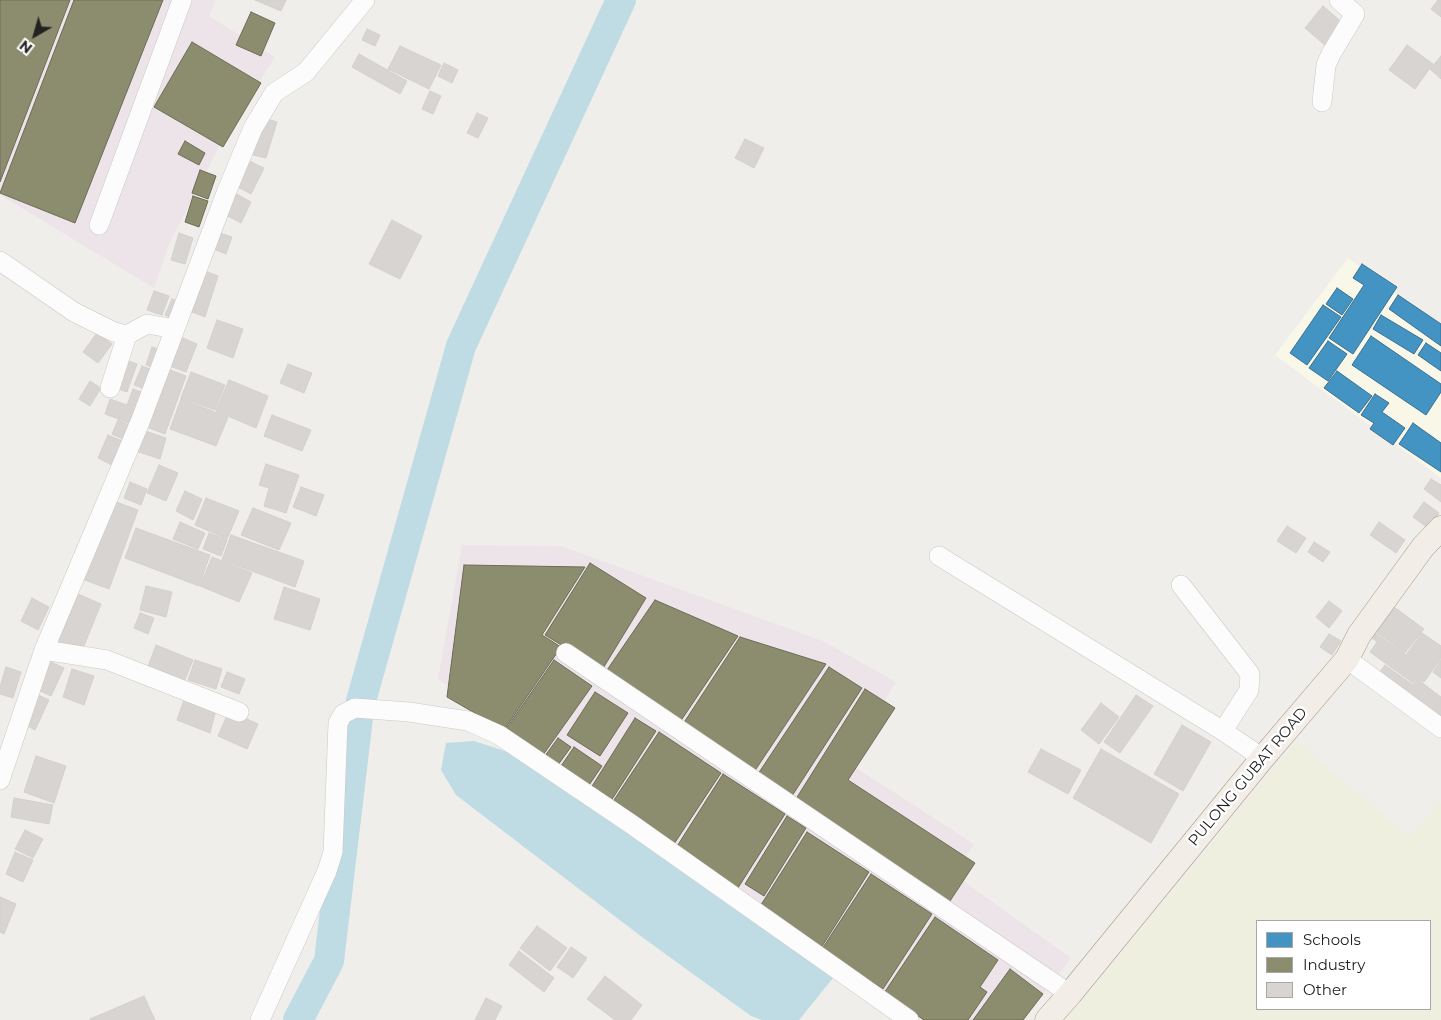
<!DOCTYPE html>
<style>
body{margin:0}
#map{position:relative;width:1441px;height:1020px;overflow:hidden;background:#f0eeeb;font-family:Montserrat,sans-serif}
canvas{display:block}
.legend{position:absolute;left:1256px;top:920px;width:175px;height:90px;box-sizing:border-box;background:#fff;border:1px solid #a7a7a7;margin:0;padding:6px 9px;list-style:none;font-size:15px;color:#222}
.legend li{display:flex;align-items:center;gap:10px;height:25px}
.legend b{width:25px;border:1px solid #a7a7a7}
.north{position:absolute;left:10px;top:10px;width:50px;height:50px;-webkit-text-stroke:4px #fff;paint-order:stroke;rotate:218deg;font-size:14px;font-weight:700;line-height:20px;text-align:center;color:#222}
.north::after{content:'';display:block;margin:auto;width:18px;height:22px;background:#222;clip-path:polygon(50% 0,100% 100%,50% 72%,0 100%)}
</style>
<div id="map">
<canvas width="1441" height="1020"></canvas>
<ul class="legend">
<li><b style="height:14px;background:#4393c3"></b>Schools</li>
<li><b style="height:14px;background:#8c8c6e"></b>Industry</li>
<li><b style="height:14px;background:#d7d4d2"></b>Other</li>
</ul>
<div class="north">N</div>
</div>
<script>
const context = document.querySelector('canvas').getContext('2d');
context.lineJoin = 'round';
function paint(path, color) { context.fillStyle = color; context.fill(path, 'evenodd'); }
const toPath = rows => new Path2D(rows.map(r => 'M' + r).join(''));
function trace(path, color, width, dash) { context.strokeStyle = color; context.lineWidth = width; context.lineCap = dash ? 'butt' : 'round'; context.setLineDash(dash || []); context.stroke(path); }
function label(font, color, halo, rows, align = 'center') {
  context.font = font + ' Montserrat,sans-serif'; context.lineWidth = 5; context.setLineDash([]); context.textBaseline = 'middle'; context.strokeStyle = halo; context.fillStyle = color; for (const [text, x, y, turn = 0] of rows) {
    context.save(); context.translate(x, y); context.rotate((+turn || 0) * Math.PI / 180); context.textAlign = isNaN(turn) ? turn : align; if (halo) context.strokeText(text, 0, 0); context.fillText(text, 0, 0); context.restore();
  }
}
const industrial = toPath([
 [0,0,216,0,209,16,275,57,220,145,170,242,154,288,0,195],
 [462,545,561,546,823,641,896,682,847,762,974,844,955,875,1071,958,1024,1020,924,1020,438,679]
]);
const education = toPath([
 [1348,258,1441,327,1441,478,1275,355]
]);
const farmland = toPath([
 [1297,741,1409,837,1441,801,1441,1020,1066,1020],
 [1257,921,1430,921,1430,1009,1257,1009]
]);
const water = toPath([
 [474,741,508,752,690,874,833,978,799,1020,762,1020,751,1016,642,937,456,795,441,770,446,743]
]);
const schools = toPath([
 [1362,264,1397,287,1353,354,1329,338,1364,285,1353,278,1362,264],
 [1337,288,1353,299,1342,315,1326,304,1337,288],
 [1398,295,1441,324,1441,346,1389,309,1398,295],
 [1323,305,1341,317,1307,365,1290,353,1323,305],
 [1381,315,1423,340,1414,354,1373,329,1381,315],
 [1371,336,1441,384,1441,392,1426,415,1352,365,1371,336],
 [1328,341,1347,354,1328,381,1309,368,1328,341],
 [1426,343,1441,353,1441,371,1418,355,1426,343],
 [1337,371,1372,396,1359,413,1324,388,1337,371],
 [1375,394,1389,403,1382,412,1405,428,1393,445,1370,429,1374,423,1361,415,1375,394],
 [1413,423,1441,443,1441,472,1399,444,1413,423]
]);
const industry = toPath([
 [0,0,70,0,0,182,0,0],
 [74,0,163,0,75,223,0,193,74,0],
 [251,12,275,23,261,56,236,45,251,12],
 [192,42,261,83,223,147,154,107,192,42],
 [185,141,205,153,199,165,178,154,185,141],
 [200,170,216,176,208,199,192,193,200,170],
 [193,196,208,201,199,227,185,222,193,196],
 [590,563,646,598,602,670,545,635,590,563],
 [464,565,585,567,542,635,561,647,504,730,447,697,464,565],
 [655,600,738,636,680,722,605,673,655,600],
 [740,637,826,664,754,772,683,724,740,637],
 [554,660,592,686,543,755,506,729,554,660],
 [829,667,862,688,790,799,756,777,829,667],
 [865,689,895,708,848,780,975,863,948,904,794,802,865,689],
 [595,692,628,713,600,756,567,735,595,692],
 [635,718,656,731,609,804,589,791,635,718],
 [659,732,721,773,672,847,610,806,659,732],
 [558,738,571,747,555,769,542,760,558,738],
 [574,747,602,766,587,788,559,769,574,747],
 [723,774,785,814,736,891,674,851,723,774],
 [787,816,806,828,764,896,745,884,787,816],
 [807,832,869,872,821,948,759,908,807,832],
 [871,874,932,914,883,989,822,949,871,874],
 [935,917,998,960,980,987,987,992,968,1020,924,1020,884,993,935,917],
 [1010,969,1043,994,1023,1020,973,1020,1010,969]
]);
const river = toPath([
 [361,701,461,346,621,0],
 [298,1020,329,961,358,718]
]);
const building = toPath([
 [255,0,286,0,281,11,255,0],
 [1438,0,1441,0,1441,17,1431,9,1438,0],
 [1323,6,1345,25,1327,47,1305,28,1323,6],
 [367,29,380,35,375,46,362,40,367,29],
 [1407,45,1433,64,1415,89,1389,70,1407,45],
 [400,46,441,65,429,89,388,69,400,46],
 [359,54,407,81,400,94,352,67,359,54],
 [1441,56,1441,79,1430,69,1441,56],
 [444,63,458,70,452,83,438,76,444,63],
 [430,91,441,96,433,114,422,109,430,91],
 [477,113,488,118,478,138,467,133,477,113],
 [264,118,277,122,266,158,253,155,264,118],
 [745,139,764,148,754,168,735,158,745,139],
 [247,160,264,168,251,194,234,185,247,160],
 [233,192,251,202,241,223,222,213,233,192],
 [392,220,422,236,400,279,369,264,392,220],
 [217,232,232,237,226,254,211,248,217,232],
 [179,233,193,238,185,264,171,260,179,233],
 [205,271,218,276,205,317,192,312,205,271],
 [154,291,169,296,162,315,147,310,154,291],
 [172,299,183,303,177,320,165,315,172,299],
 [217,320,243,329,233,358,207,348,217,320],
 [97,333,112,344,98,363,83,352,97,333],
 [178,336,197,344,186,372,167,365,178,336],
 [152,347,161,350,155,368,146,365,152,347],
 [123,359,137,364,127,392,113,387,123,359],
 [288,364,312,373,304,393,280,383,288,364],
 [142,366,153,370,145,389,134,385,142,366],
 [165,368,186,376,165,434,144,426,165,368],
 [191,372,225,385,215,410,181,398,191,372],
 [229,380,268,396,256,428,216,411,229,380],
 [90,381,101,388,90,406,79,399,90,381],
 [133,389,144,393,132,424,105,414,110,399,127,405,133,389],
 [181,399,228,417,216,446,170,429,181,399],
 [272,415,311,430,302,451,264,436,272,415],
 [118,420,132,426,125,440,112,434,118,420],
 [142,430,166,438,160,459,136,451,142,430],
 [108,435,125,442,114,466,98,458,108,435],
 [266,464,299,475,286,513,264,506,269,488,259,485,266,464],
 [159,465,178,473,166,501,147,493,159,465],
 [1431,479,1441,485,1441,502,1424,489,1431,479],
 [130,482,147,489,141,505,124,498,130,482],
 [301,487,324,495,316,516,293,507,301,487],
 [185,491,202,499,193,520,176,511,185,491],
 [206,498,239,511,227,539,195,525,206,498],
 [111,500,138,510,109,589,82,579,111,500],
 [1424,502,1439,513,1428,528,1413,517,1424,502],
 [253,508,291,523,279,550,241,535,253,508],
 [180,522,205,533,198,549,173,539,180,522],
 [1379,522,1405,540,1396,553,1370,535,1379,522],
 [1287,526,1306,538,1296,553,1277,541,1287,526],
 [136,528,210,555,199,586,125,558,136,528],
 [209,533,227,540,221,556,203,549,209,533],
 [231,535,304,561,295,587,222,560,231,535],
 [1314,542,1330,552,1323,562,1308,552,1314,542],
 [212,557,252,573,239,602,200,586,212,557],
 [146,586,172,592,166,617,140,610,146,586],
 [284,587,320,599,310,630,274,619,284,587],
 [78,594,101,604,81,653,58,643,78,594],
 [32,598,49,607,38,630,21,621,32,598],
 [1329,601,1342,611,1329,628,1316,617,1329,601],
 [1390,604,1424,629,1405,653,1371,628,1390,604],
 [140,613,154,618,148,634,134,628,140,613],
 [1374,632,1406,655,1422,633,1441,646,1441,658,1424,682,1416,678,1413,683,1370,652,1377,642,1371,637,1374,632],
 [1329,634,1341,641,1332,655,1320,647,1329,634],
 [156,645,193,660,182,687,146,672,156,645],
 [195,660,222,669,216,689,188,680,195,660],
 [1441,660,1441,678,1433,672,1441,660],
 [49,661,64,668,51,696,36,689,49,661],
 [1385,665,1413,685,1417,679,1441,697,1441,723,1377,676,1385,665],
 [6,667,21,672,13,698,0,694,0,687,6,667],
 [72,669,94,676,84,705,63,697,72,669],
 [227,672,245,679,239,694,221,687,227,672],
 [36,694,49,700,35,730,22,723,36,694],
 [186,694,217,706,210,733,177,720,186,694],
 [1136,695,1153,706,1120,753,1104,742,1136,695],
 [1101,703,1119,717,1099,744,1081,730,1101,703],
 [229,711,258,724,247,749,218,736,229,711],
 [1182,725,1211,742,1183,791,1154,774,1182,725],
 [1041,749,1081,770,1068,794,1028,772,1041,749],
 [1101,749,1179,794,1151,843,1073,798,1101,749],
 [36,756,66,766,54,803,24,792,36,756],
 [14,798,53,805,49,824,11,817,14,798],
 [25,830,43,839,33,858,15,849,25,830],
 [15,852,33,860,23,882,6,874,15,852],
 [0,897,16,904,4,934,0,932,0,897],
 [537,926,567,948,550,971,520,948,537,926],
 [571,947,587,958,573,978,557,967,571,947],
 [519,951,554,978,544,992,509,965,519,951],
 [605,976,642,1005,631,1020,615,1020,587,999,605,976],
 [144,996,155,1020,90,1020,90,1019,144,996],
 [486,998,502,1006,495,1020,475,1020,486,998]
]);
const minor = toPath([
 [1322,102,1326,65,1331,54,1355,14,1339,0],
 [99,225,182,0],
 [0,261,74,312,114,332,127,335,147,324,175,329],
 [110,388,127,335],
 [939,556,1223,731,1251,750,1261,760],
 [1181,585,1250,674,1249,690,1223,731],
 [44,650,107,660,239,712],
 [566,653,1070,994],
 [1347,659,1441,728],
 [0,780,44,650,140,422,226,193,253,128,274,93,306,72,365,0],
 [260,1020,327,871,333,852,338,723,343,714,355,708,409,712,468,721,499,735,631,824,909,1020]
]);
const major = toPath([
 [1047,1020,1070,994,1261,760,1347,659,1359,635,1423,547,1441,528]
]);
const streetNames = [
 ["PULONG GUBAT ROAD",1248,777,-50]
];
paint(industrial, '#ede4e9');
paint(education, '#f8f7e8');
paint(farmland, '#efefdf');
paint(water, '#bfdbe3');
paint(schools, '#4393c3');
trace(schools, '#397193', 1);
paint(industry, '#8c8c6e');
trace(industry, '#6c6c57', 1);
trace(river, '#bfdbe3', 30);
paint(building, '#d7d4d2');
trace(building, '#d3d0cc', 1);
trace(minor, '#c9c8c7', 20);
trace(major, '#a79c86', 25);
trace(minor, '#fdfcfc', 19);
trace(major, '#f3ede7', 24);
label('15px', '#222', '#fff', streetNames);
</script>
